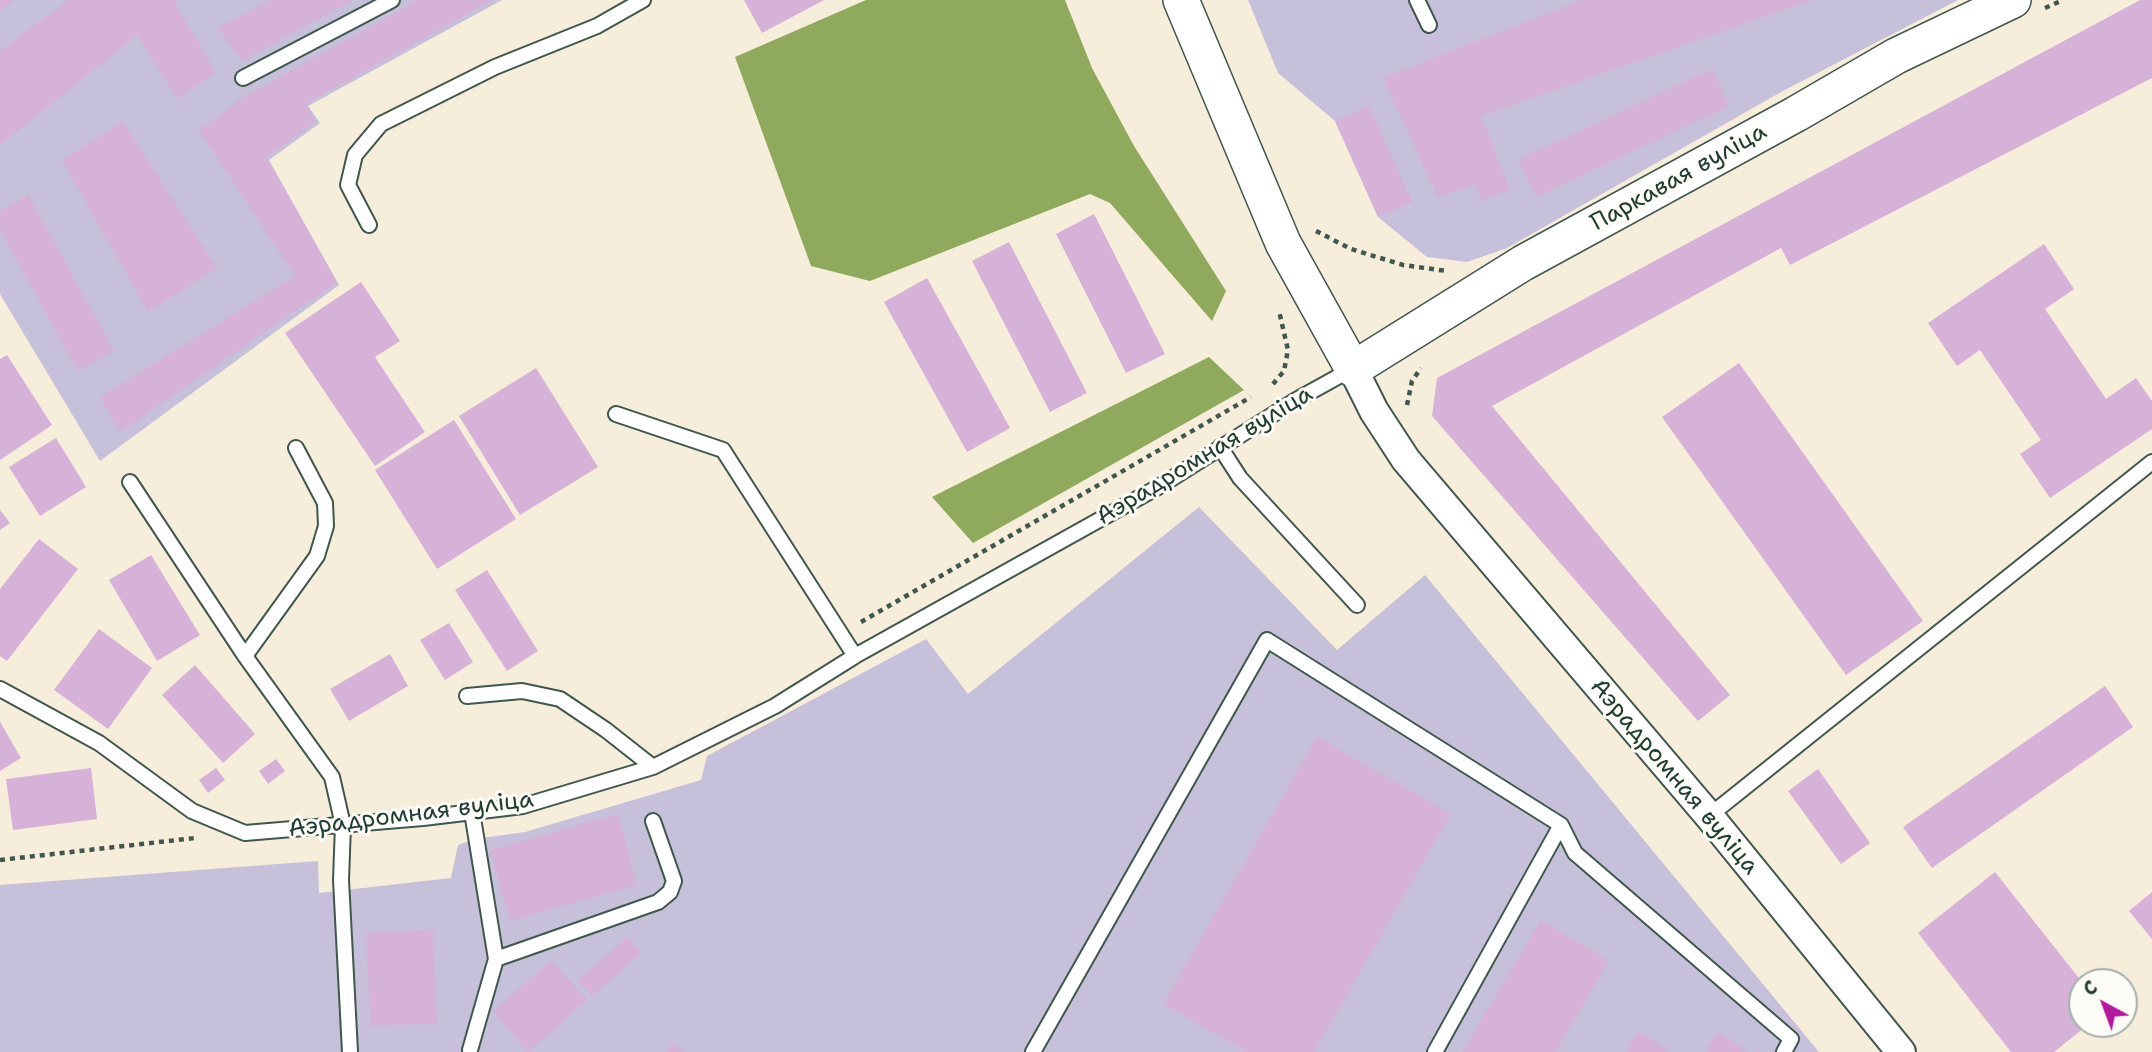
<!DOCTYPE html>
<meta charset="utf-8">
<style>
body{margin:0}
#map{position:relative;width:2152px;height:1052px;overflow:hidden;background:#f7eddb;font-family:"Shantell Sans",sans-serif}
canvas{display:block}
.north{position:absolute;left:2068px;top:968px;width:70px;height:70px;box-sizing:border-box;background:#fdfcf7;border:2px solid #a4b0a9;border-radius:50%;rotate:319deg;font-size:19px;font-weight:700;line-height:28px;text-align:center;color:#1f3d34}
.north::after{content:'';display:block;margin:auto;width:24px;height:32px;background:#b5179e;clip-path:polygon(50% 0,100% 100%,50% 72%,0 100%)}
</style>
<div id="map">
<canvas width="2152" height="1052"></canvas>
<div class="north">С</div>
</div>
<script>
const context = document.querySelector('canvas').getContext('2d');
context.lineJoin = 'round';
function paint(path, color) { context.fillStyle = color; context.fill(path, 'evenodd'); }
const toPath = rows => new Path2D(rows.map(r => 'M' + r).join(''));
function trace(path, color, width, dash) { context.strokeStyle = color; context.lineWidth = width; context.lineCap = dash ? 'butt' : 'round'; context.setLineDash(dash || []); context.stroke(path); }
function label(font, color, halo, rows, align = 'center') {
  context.font = font + ' "Shantell Sans",sans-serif'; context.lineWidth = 6; context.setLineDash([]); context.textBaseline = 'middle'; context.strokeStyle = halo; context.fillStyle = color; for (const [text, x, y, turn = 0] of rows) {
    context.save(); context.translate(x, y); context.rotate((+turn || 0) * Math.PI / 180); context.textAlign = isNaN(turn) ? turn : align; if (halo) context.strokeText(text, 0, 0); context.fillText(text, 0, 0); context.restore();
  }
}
const industrial = toPath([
 [0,0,502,0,308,106,320,123,269,160,339,285,100,461,0,294],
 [1248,0,1958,0,1781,92,1507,248,1467,262,1427,257,1378,217,1335,121,1278,73],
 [1199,507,1337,650,1425,575,1819,1052,0,1052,0,885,318,861,319,893,451,878,458,845,475,839,525,832,701,780,707,756,926,639,968,694]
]);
const forest = toPath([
 [866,0,1065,0,1092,68,1134,146,1226,291,1212,321,1110,203,1090,194,870,281,811,266,735,57],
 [1209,357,1244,390,973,543,932,497]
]);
const building = toPath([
 [0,0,14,0,0,11],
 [68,0,177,0,174,2,216,72,177,99,137,35,0,145,0,51],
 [270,0,353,0,242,61,218,28],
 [418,0,493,0,305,104,316,122,266,157,337,282,120,432,100,397,295,276,199,131,237,101],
 [744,0,824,0,762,33],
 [1581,0,1812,0,1481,116,1510,190,1482,201,1475,184,1438,198,1383,78],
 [2140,0,2152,0,2152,78,1790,265,1781,248,1492,406,1730,695,1698,721,1432,416,1437,378],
 [1712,69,1729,106,1536,197,1518,160],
 [1369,106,1412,202,1378,217,1335,121],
 [123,122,217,268,148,312,62,160],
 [28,195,114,351,78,371,0,230,0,211],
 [1094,214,1165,354,1126,373,1056,234],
 [1009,242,1087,393,1050,412,972,261],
 [2044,244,2074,289,2045,309,2106,399,2136,378,2152,401,2152,429,2050,498,2020,454,2041,440,1980,350,1957,366,1928,323],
 [927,278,1010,428,967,452,884,302],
 [361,282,400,341,375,357,425,432,375,466,285,333],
 [7,355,52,425,0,460,0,359],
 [1739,363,1923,621,1846,675,1662,417],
 [536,368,598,467,520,515,459,416],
 [454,420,516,519,437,569,375,470],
 [56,438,86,487,40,516,9,467],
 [0,510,10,523,0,530],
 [39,539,78,569,7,661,0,656,0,589],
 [151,555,200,635,157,661,109,580],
 [487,570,538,651,507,671,455,590],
 [449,623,473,662,445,680,420,640],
 [99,629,152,668,108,729,54,690],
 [390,654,408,686,349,721,330,689],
 [195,665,255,734,223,763,162,695],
 [2105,686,2133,727,1932,868,1903,827],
 [0,722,21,758,0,771],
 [1317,737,1451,814,1314,1052,1248,1052,1163,1004],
 [276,759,285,771,268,784,259,771],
 [91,768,97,819,13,830,6,779],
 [216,768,225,780,208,793,199,780],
 [1818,769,1870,843,1841,864,1788,791],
 [618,814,637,885,510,921,490,850],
 [1995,872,2082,982,2082,1024,2089,1024,2054,1052,2011,1052,1918,933],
 [2152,892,2152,939,2129,911],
 [1541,920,1609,961,1555,1052,1462,1052],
 [433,929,437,1023,370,1026,366,933],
 [628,937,641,953,592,996,578,980],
 [551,960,587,1000,528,1052,493,1012],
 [1640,1031,1670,1052,1625,1052],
 [1719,1032,1747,1052,1705,1052],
 [672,1044,686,1052,667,1052]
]);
const path = toPath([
 [2045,8,2063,0],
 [1316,231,1351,249,1403,265,1447,271],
 [1273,384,1284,371,1288,350,1279,311],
 [1407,405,1412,381,1421,368],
 [861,622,1251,397],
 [0,860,195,838]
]);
const service = toPath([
 [1417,0,1429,25],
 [243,78,392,0],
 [369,225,348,185,355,155,381,124,495,67,597,26,643,0],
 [616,414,723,450,855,656],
 [1220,447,1240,478,1357,605],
 [130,482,245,656,332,777,343,825,341,880,350,1052],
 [245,656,317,556,326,526,325,503,296,448],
 [0,689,99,743,192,811,245,833,423,818,523,806,653,767,775,706,855,656,1160,486,1296,400,1352,369],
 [467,696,522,691,560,699,606,730,653,767],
 [1709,816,2152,462],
 [1561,825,1575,853,1791,1039,1784,1052],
 [496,959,658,902,670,892,674,881,653,821],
 [470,1050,496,959,472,812],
 [1033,1052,1267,640,1561,825,1435,1052]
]);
const minor = toPath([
 [1353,369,1374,411,1406,460,1709,816,1901,1052]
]);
const tertiary = toPath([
 [1181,0,1283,243,1353,369,1523,263,1796,114,1896,56,2013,0]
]);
const streetNames = [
 ["Паркавая вуліца",1679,178,-29],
 ["Аэрадромная вуліца",1205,456,-31],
 ["Аэрадромная вуліца",1674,777,50],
 ["Аэрадромная вуліца",411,815,-7]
];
paint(industrial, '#c6c0da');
paint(forest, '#8faa5c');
paint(building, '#d6b1d8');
trace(service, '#3f574d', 18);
trace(minor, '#3f574d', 32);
trace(tertiary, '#3f574d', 38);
trace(path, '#3f574d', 4.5, [5, 5]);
trace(service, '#fff', 14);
trace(minor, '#fff', 28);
trace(tertiary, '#fff', 35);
label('24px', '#1f3d34', '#fdfcf7', streetNames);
</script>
